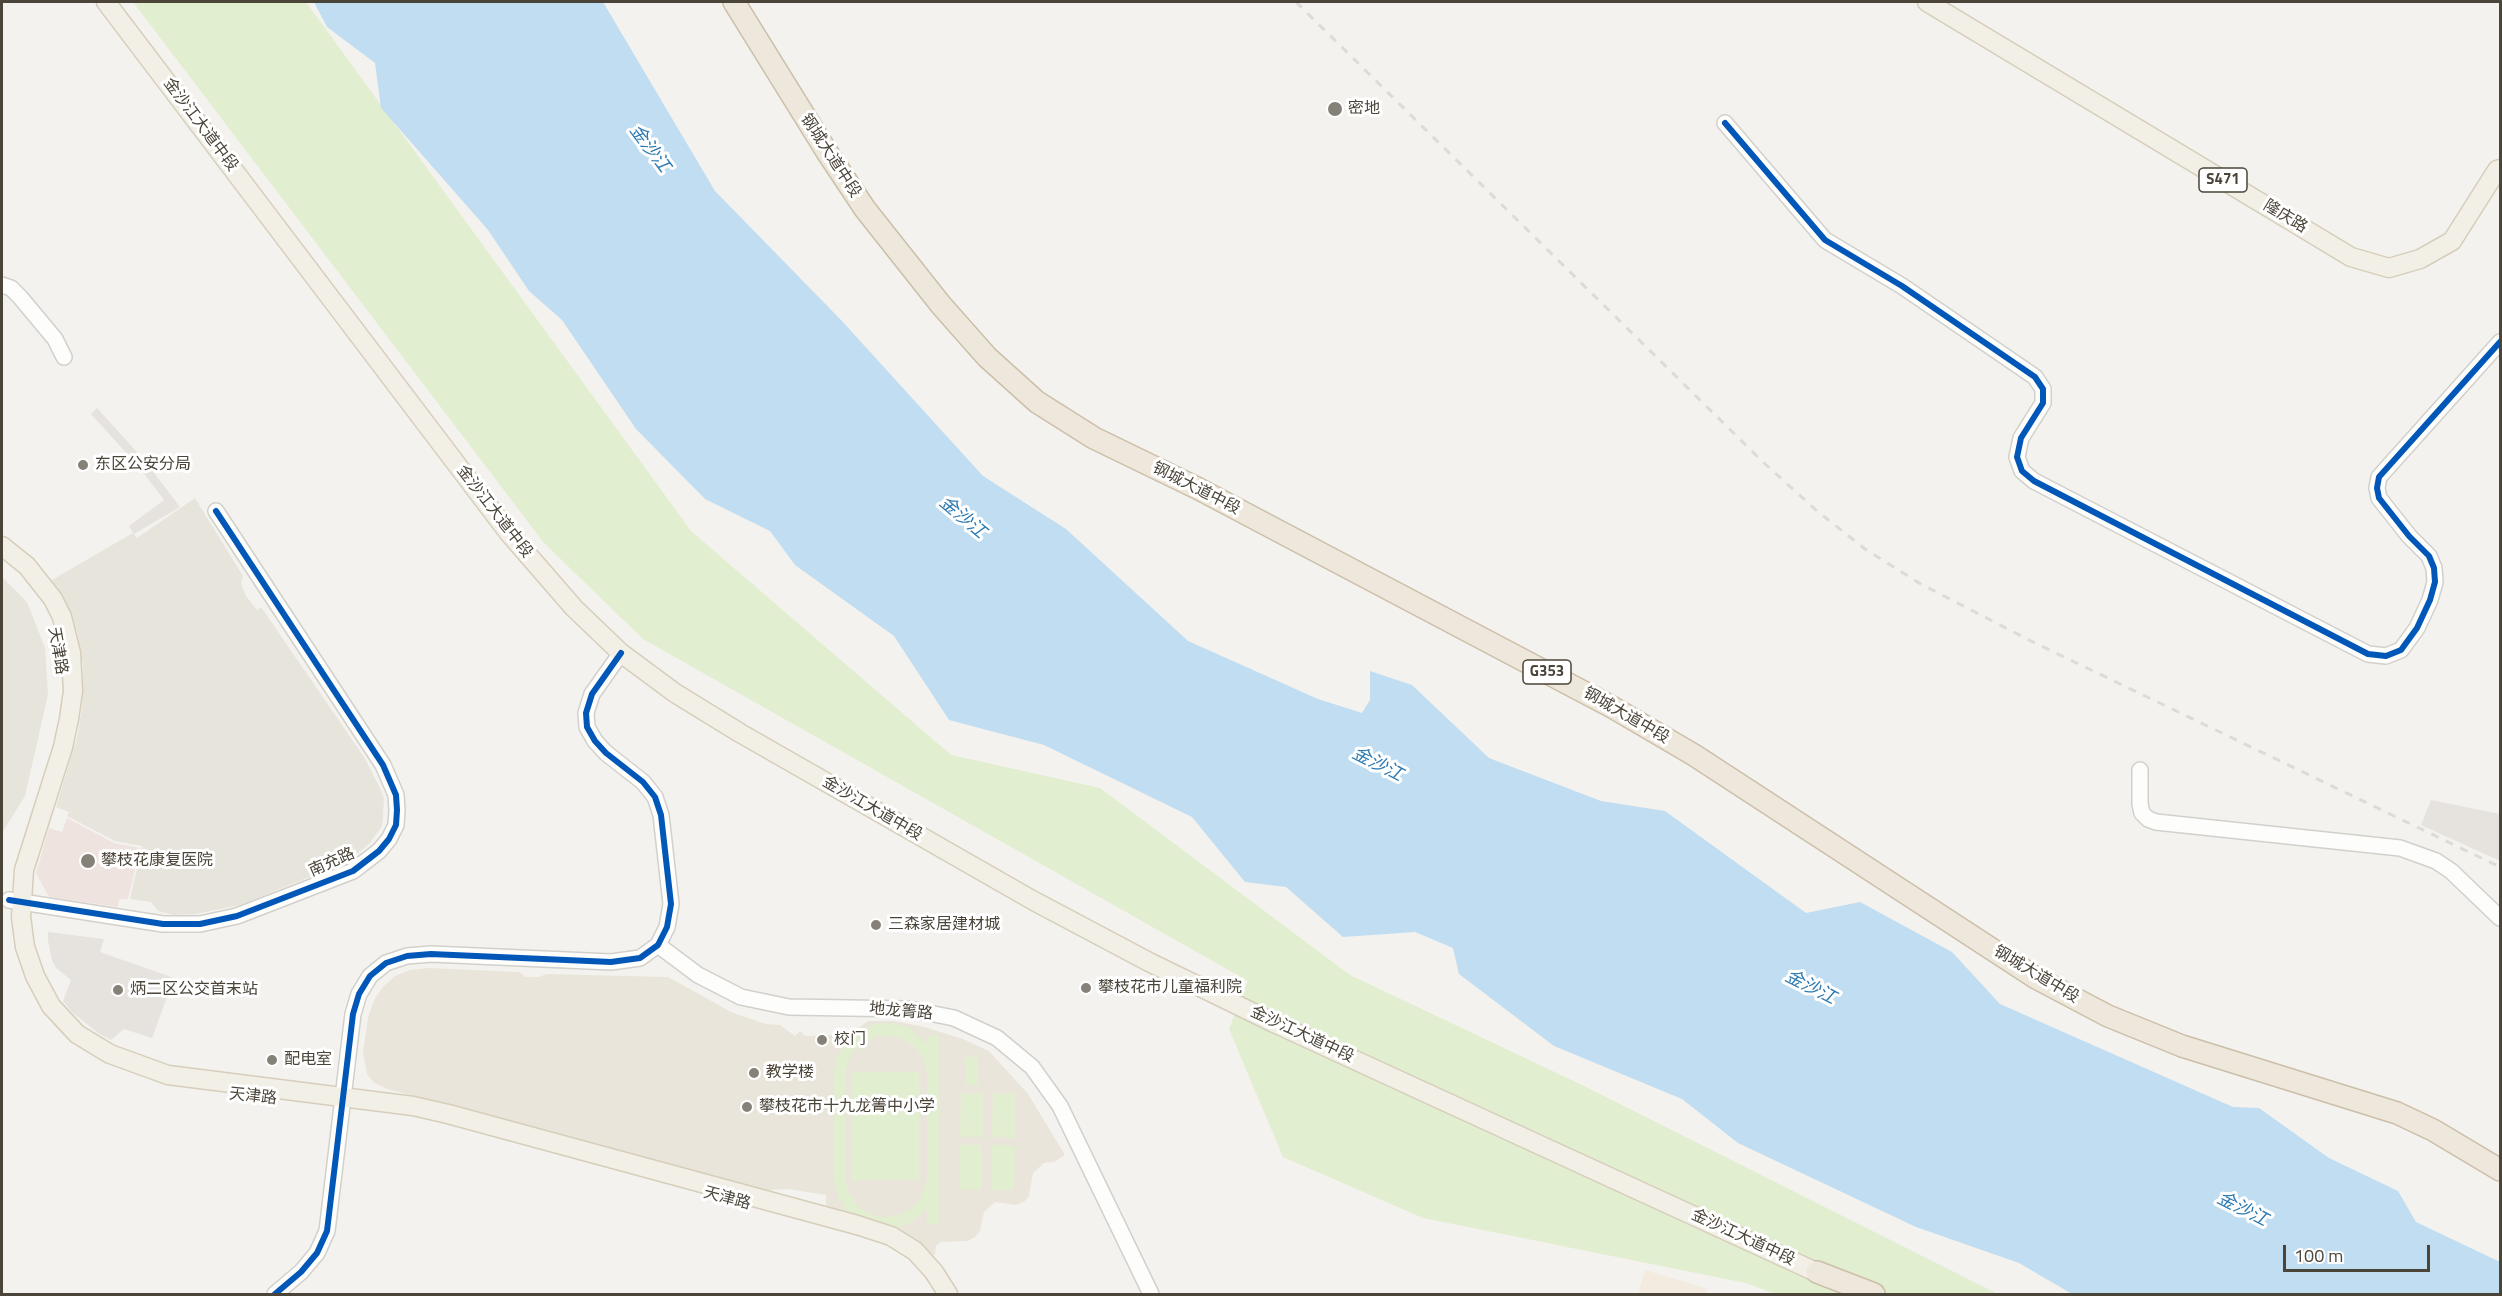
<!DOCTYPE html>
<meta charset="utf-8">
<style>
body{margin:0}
#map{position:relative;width:2502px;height:1296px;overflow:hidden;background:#f4f2ee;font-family:"Titillium Web",sans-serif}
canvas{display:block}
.frame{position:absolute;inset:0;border:3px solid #4b4439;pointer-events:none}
.scale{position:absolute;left:2283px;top:1245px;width:147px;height:27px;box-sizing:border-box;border:3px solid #4b4439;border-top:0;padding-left:8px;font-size:18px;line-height:21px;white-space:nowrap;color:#4b4439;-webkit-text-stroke:4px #fff;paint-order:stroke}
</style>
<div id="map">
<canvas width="2502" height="1296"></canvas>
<div class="frame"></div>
<div class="scale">100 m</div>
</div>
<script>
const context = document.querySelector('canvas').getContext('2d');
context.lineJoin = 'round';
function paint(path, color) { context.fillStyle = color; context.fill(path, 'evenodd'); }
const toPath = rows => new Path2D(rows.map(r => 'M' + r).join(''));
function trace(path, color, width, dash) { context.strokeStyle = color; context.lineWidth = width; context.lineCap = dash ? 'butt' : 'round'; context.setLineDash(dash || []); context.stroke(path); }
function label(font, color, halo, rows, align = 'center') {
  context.font = font + ' "Titillium Web","Noto Sans SC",sans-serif'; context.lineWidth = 6; context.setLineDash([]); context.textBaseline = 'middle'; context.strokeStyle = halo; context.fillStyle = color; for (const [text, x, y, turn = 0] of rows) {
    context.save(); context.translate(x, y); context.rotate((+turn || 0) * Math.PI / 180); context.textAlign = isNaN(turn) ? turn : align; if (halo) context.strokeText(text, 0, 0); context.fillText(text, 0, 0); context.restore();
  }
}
const residential = toPath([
 [195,498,243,576,241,584,246,596,257,610,261,607,364,757,380,788,384,798,383,816,382,826,370,843,357,854,355,851,347,852,339,857,339,865,240,905,196,914,173,915,158,911,151,902,130,899,142,846,115,841,67,816,69,812,56,807,78,734,82,707,83,666,77,632,70,614,50,581,133,533,137,538],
 [2,577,27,602,45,648,48,695,25,796,2,833]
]);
const commercial = toPath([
 [1645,1270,1708,1289,1706,1294,1638,1294]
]);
const industrial = toPath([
 [2431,800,2500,814,2500,861,2421,825]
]);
const education = toPath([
 [429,968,519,972,526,977,539,977,546,974,668,977,733,1013,766,1024,780,1025,795,1036,800,1031,805,1036,839,1035,844,1030,849,1035,868,1021,894,1021,924,1027,963,1039,989,1051,1028,1094,1065,1155,1054,1162,1044,1163,1033,1173,1029,1196,1024,1202,1015,1205,995,1202,984,1212,980,1231,975,1237,968,1241,941,1242,936,1246,935,1255,826,1214,826,1195,788,1189,771,1190,752,1195,437,1102,387,1089,373,1082,367,1074,363,1052,368,1018,374,1000,383,987,395,976,410,970]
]);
const medical = toPath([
 [67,818,114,843,140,848,128,899,119,899,118,907,49,897,36,873,49,828,62,832]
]);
const green = toPath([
 [133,2,306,2,691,531,951,755,1100,788,1350,975,1582,1085,1998,1294,1775,1294,1746,1283,1423,1218,1283,1157,1229,1029,1248,981,643,639,544,543],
 [893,1023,910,1028,927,1044,928,1036,939,1036,939,1224,927,1224,927,1209,913,1221,897,1228,879,1229,862,1223,847,1213,838,1197,834,1180,834,1073,837,1057,845,1043,858,1031,875,1024],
 [877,1036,891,1036,905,1040,916,1048,924,1061,927,1074,927,1178,924,1190,918,1202,908,1211,895,1216,880,1217,867,1213,856,1204,848,1192,845,1178,845,1075,848,1062,854,1051,864,1042],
 [965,1057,978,1057,978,1085,965,1085],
 [852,1072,919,1072,919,1180,852,1180],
 [961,1093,983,1093,983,1137,960,1137],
 [993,1093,1015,1093,1015,1138,992,1137],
 [960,1145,982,1145,982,1190,960,1189],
 [992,1145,1015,1146,1014,1190,992,1190]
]);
const parking = toPath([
 [97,408,146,462,180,507,134,534,129,526,164,500,139,467,91,414],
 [48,932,104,939,100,952,174,978,152,1038,124,1029,111,1040,98,1033,73,1013,63,1001,71,980,56,968,52,960,48,941]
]);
const water = toPath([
 [314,2,603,2,715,191,841,320,983,476,1066,529,1188,641,1318,699,1362,713,1370,700,1370,671,1412,685,1489,758,1601,801,1665,811,1806,913,1860,902,1952,952,2000,1004,2233,1107,2259,1108,2329,1158,2398,1191,2416,1222,2500,1262,2500,1294,2072,1294,2019,1263,1916,1227,1738,1143,1682,1099,1554,1046,1459,974,1453,948,1415,932,1343,937,1286,887,1245,882,1192,817,1044,745,949,720,894,636,795,565,770,531,705,499,636,429,562,320,529,291,488,230,381,108,375,63,327,27]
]);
const minor = toPath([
 [1725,123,1825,240,1902,286,2035,377,2043,389,2043,403,2021,438,2017,457,2022,471,2034,481,2368,654,2386,656,2401,650,2417,628,2430,600,2435,582,2434,568,2429,556,2409,536,2379,498,2377,488,2379,477,2500,342],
 [2,285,11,288,20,297,55,339,64,357],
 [2140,770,2140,804,2142,813,2148,819,2156,822,2400,848,2436,861,2451,871,2500,918],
 [9,900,163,924,200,924,237,916,353,871,379,851,389,839,396,825,397,810,396,795,383,765,216,511],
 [658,945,698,975,741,997,789,1007,909,1009,954,1018,997,1038,1032,1067,1060,1106,1151,1294],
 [275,1294,301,1272,317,1253,327,1231,353,1014,359,994,370,976,386,963,407,956,431,954,611,962,640,958,658,945,667,927,671,904,661,815,655,797,643,782,606,753,595,741,587,727,586,713,592,694,621,653]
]);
const major = toPath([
 [106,2,508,532,574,608,621,653,675,693,740,733,1034,901,1149,962,1272,1022,1829,1278],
 [1927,2,2351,257,2389,268,2420,259,2452,241,2497,170,2500,169],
 [2,546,27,566,53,599,62,617,71,653,73,691,69,719,63,747,24,870,21,917,25,947,35,976,51,1006,77,1034,110,1054,168,1075,413,1106,448,1114,857,1225,891,1236,915,1251,934,1272,948,1294]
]);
const highway = toPath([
 [734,2,827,152,865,209,941,305,987,357,1037,402,1094,438,1197,488,1612,707,1694,755,2036,978,2108,1016,2182,1046,2397,1113,2433,1130,2500,1170],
 [1817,1272,1874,1294]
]);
const rail = toPath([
 [1296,2,1764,463,1816,510,1865,549,1919,583,2031,641,2500,867]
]);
const cycleway = toPath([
 [1725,123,1825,240,1902,286,2035,377,2043,389,2043,403,2021,438,2017,457,2022,471,2034,481,2368,654,2386,656,2401,650,2417,628,2430,600,2435,582,2434,568,2429,556,2409,536,2379,498,2377,488,2379,477,2500,342],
 [9,900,163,924,200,924,237,916,353,871,379,851,389,839,396,825,397,810,396,795,383,765,216,511],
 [275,1294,301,1272,317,1253,327,1231,353,1014,359,994,370,976,386,963,407,956,431,954,611,962,640,958,658,945,667,927,671,904,661,815,655,797,643,782,606,753,595,741,587,727,586,713,592,694,621,653]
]);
const markers = [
 [1335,109,8,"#868178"],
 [83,465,6,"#868178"],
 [88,861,8,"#868178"],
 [876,925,6,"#868178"],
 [1086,988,6,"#868178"],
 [118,990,6,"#868178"],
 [822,1040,6,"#868178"],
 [272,1060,6,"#868178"],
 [754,1073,6,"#868178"],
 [747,1107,6,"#868178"]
];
const shields = [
 [2223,180,48],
 [1547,672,48]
];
const shieldNames = [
 ["S471",2223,180],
 ["G353",1547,672]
];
const poiNames = [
 ["密地",1348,109],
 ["东区公安分局",95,465],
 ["攀枝花康复医院",101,861],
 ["三森家居建材城",888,925],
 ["攀枝花市儿童福利院",1098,988],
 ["炳二区公交首末站",130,990],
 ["校门",834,1040],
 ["配电室",284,1060],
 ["教学楼",766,1073],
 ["攀枝花市十九龙箐中小学",759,1107]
];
const streetNames = [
 ["金沙江大道中段",200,125,53],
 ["钢城大道中段",830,156,57],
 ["隆庆路",2285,217,31],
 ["钢城大道中段",1196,489,27],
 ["金沙江大道中段",494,512,52],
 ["天津路",57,651,80],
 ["钢城大道中段",1626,716,30],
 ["金沙江大道中段",872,809,30],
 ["南充路",332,863,-24],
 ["钢城大道中段",2036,975,31],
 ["地龙箐路",901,1012,5],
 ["金沙江大道中段",1302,1035,25],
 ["天津路",253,1097,6],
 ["天津路",727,1199,15],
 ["金沙江大道中段",1743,1238,25]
];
const waterNames = [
 ["金沙江",649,149,53],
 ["金沙江",962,518,40],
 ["金沙江",1377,765,27],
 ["金沙江",1810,988,27],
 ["金沙江",2242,1210,27]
];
paint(residential, '#e7e4dc');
paint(commercial, '#f3ebdf');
paint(industrial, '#e6e2de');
paint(education, '#eae5da');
paint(medical, '#eee3df');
paint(green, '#e1eecf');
paint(parking, '#e6e3df');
paint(water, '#c0ddf1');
trace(minor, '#d2d0cb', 18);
trace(major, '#d6cebb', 21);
trace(highway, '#ccbfa9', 24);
trace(minor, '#fdfdfc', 15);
trace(major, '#f2efe6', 18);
trace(highway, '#ede8db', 21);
trace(rail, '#dbdbda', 3, [8, 8]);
trace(cycleway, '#0057b8', 6);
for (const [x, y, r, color] of markers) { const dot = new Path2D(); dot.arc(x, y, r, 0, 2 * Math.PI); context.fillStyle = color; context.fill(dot); trace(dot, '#fff', 2); }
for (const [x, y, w] of shields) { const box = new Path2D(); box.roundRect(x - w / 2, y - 12, w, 24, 4.5); context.fillStyle = '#fff'; context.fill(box); trace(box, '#4b4439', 1.5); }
label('bold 15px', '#4b4439', null, shieldNames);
label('16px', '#4b4439', '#fff', poiNames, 'left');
label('16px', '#4b4439', '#fff', streetNames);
label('italic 18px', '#2e7ab2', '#fff', waterNames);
</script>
